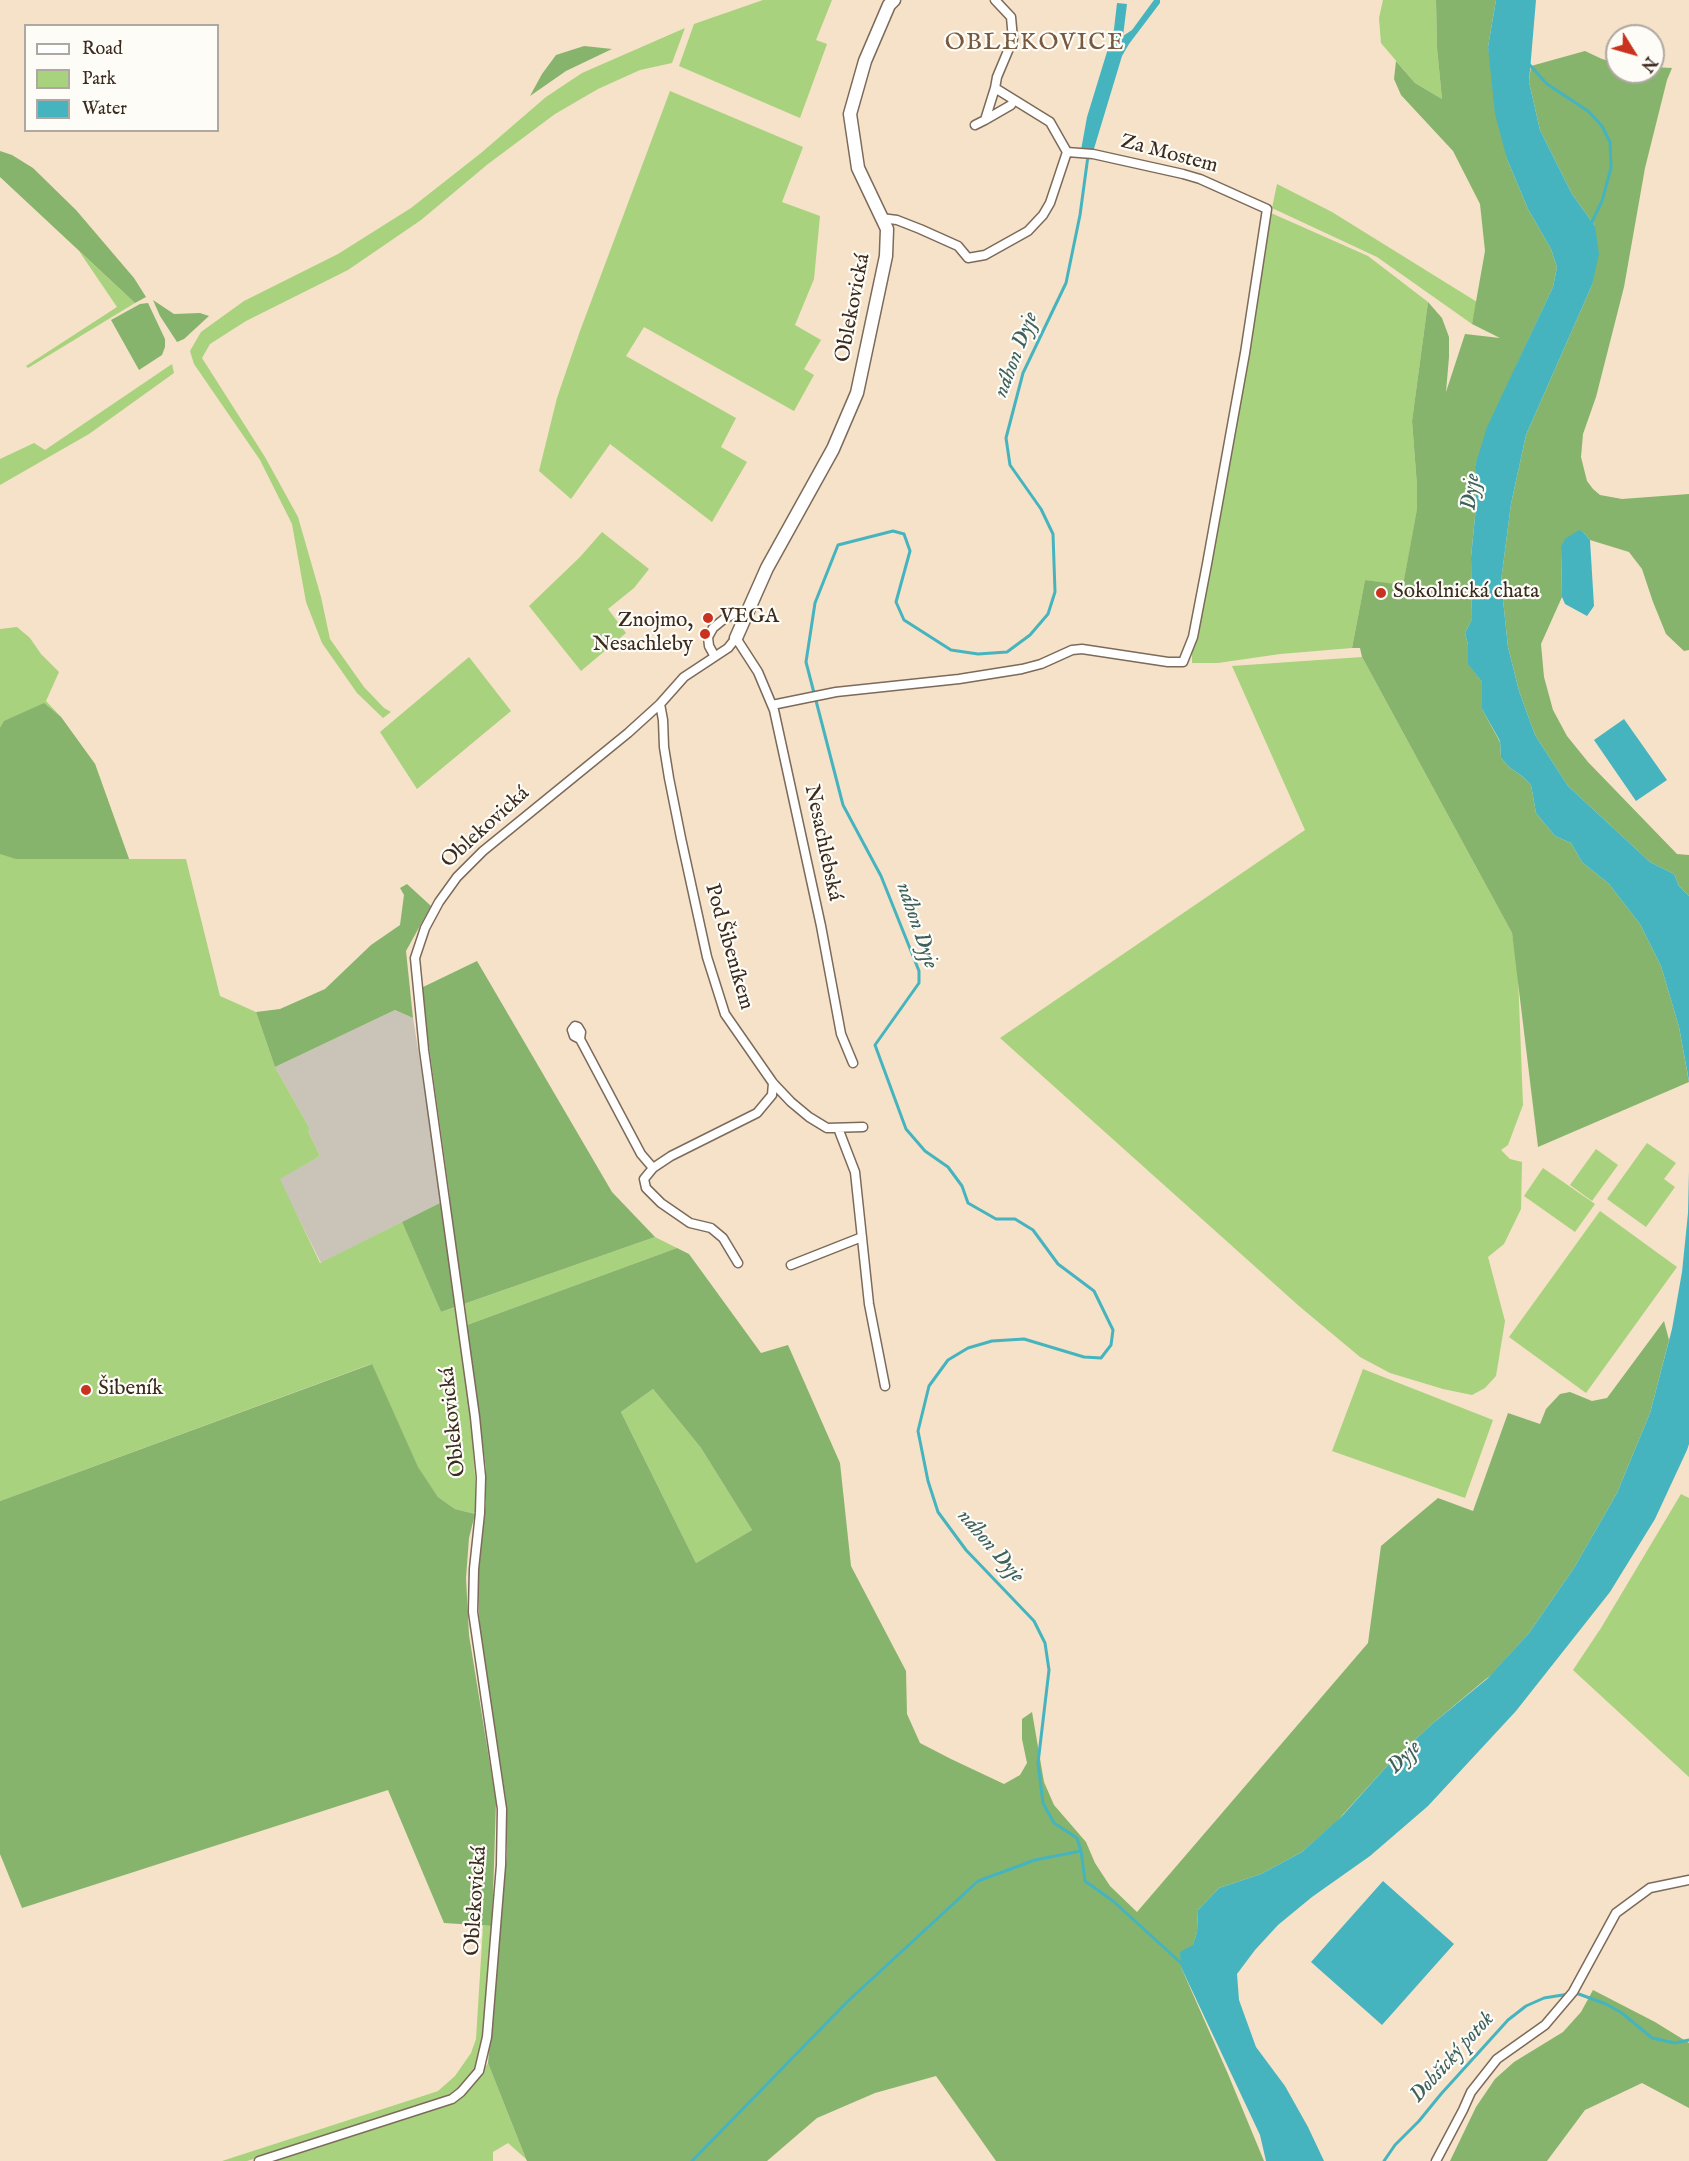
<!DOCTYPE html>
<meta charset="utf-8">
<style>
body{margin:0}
#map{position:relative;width:1689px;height:2161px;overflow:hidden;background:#f5e2c8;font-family:"IM FELL English",serif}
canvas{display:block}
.legend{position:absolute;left:24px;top:24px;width:195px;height:108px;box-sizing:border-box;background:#fdfcf7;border:2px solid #afa8a0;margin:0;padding:8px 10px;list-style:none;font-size:18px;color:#3b2a1e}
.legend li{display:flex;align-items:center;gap:12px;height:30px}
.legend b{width:30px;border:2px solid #afa8a0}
.north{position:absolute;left:1605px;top:24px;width:60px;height:60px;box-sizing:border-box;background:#fdfcf7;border:2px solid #afa8a0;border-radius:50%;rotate:127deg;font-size:16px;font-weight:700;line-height:24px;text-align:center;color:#3b2a1e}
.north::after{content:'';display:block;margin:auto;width:21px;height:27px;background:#c8321e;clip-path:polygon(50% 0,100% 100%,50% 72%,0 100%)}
</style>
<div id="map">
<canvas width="1689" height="2161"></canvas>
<ul class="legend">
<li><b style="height:8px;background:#fff"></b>Road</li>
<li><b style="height:16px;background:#a8d27d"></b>Park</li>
<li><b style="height:16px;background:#46b4bf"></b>Water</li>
</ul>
<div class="north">N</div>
</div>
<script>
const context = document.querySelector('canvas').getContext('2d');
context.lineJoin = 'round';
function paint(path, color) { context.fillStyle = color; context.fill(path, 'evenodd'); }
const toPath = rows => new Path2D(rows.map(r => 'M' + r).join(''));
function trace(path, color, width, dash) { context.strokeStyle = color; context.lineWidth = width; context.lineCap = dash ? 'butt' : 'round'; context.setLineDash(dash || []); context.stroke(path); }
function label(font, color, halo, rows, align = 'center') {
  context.font = font + ' "IM FELL English",serif'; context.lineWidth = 4.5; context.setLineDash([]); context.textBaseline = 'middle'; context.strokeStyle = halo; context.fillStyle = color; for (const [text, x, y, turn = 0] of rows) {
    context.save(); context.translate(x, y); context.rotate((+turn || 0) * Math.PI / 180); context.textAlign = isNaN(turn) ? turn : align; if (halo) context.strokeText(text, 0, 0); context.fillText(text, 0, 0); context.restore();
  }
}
const industrial = toPath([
 [395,1010,413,1018,442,1202,321,1263,279,1179,320,1156,308,1131,310,1129,275,1067]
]);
const green = toPath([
 [763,0,832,0,816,40,827,44,800,118,679,66,694,24],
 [1383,0,1436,0,1437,48,1442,99,1415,83,1381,43,1379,18],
 [685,28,672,63,640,70,598,89,555,114,488,164,421,220,348,270,246,321,210,344,202,358,265,457,298,517,321,597,330,639,364,687,384,708,391,712,383,718,357,693,322,643,306,602,292,524,260,460,194,364,190,351,201,332,244,301,338,254,411,208,481,153,546,97,582,73],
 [670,91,803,147,782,202,820,216,814,279,795,325,821,340,804,369,814,375,794,411,644,327,626,356,736,418,721,447,747,462,712,522,610,444,571,499,539,471,557,398,580,331],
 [1277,184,1332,212,1477,302,1472,324,1377,257,1272,208],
 [1271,213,1368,256,1428,302,1412,421,1417,486,1417,510,1403,586,1365,580,1352,648,1280,654,1218,663,1192,663,1192,652,1201,621],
 [79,251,135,303,28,368,26,366,117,307],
 [172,364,174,373,89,434,0,485,0,459,34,443,45,450],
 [602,532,649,569,634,588,608,609,626,633,581,671,529,606,580,557],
 [17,627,30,638,41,654,59,672,46,701,61,717,95,764,129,859,186,859,220,996,256,1012,275,1067,310,1129,308,1131,320,1156,280,1179,320,1263,402,1222,441,1312,456,1307,471,1419,475,1477,475,1514,455,1509,438,1497,418,1468,371,1364,0,1501,0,629],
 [469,657,511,711,417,789,380,732],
 [1362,657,1512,933,1518,975,1523,1105,1508,1145,1501,1150,1510,1159,1522,1162,1521,1209,1504,1244,1488,1257,1505,1321,1496,1376,1485,1388,1472,1395,1443,1389,1390,1373,1360,1357,1299,1306,1000,1038,1305,830,1232,666],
 [1647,1143,1676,1163,1664,1179,1675,1187,1646,1227,1607,1199],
 [1596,1149,1618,1165,1592,1201,1570,1185],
 [1543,1168,1595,1204,1575,1232,1524,1196],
 [1600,1211,1677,1267,1586,1393,1509,1337],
 [655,1237,677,1248,467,1325,464,1304],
 [1363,1369,1493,1420,1465,1498,1332,1451],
 [653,1389,701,1448,752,1530,696,1563,621,1412],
 [1681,1494,1689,1498,1689,1777,1573,1670,1601,1628],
 [483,1926,492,1926,484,2037,478,2065,472,2077,456,2091,435,2101,247,2161,222,2161,423,2096,438,2091,455,2076,471,2053,476,2039],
 [488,2063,526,2159,508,2143,493,2152,493,2161,271,2161,452,2103,473,2086]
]);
const forest = toPath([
 [1436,0,1496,0,1488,47,1507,159,1528,209,1551,249,1557,267,1553,287,1518,362,1475,466,1476,507,1471,557,1472,619,1465,633,1468,645,1468,663,1482,682,1482,709,1500,742,1501,758,1510,768,1522,776,1531,785,1536,813,1555,836,1571,843,1582,862,1609,884,1640,924,1661,966,1679,1027,1689,1082,1538,1147,1512,933,1362,657,1360,648,1352,648,1365,580,1403,585,1417,509,1417,486,1412,421,1428,302,1442,318,1449,337,1449,357,1446,392,1465,334,1500,338,1472,324,1485,251,1480,204,1453,151,1401,95,1394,79,1396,61,1415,83,1442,99,1437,48],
 [584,46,612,49,566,71,530,96,542,74,556,55],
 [1585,51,1602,59,1617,63,1617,72,1653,72,1653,67,1672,68,1667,80,1645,168,1624,287,1596,397,1583,434,1581,457,1587,481,1593,489,1600,495,1622,499,1689,494,1689,650,1684,651,1666,634,1653,602,1642,569,1629,552,1590,540,1583,532,1561,547,1562,597,1541,644,1544,677,1553,710,1567,736,1588,762,1677,854,1689,855,1689,896,1679,886,1674,874,1650,862,1568,786,1535,735,1519,691,1508,647,1501,581,1511,504,1526,435,1592,285,1595,226,1572,194,1540,130,1529,82,1531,66],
 [0,151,12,155,33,168,76,210,134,278,146,297,135,303,0,177],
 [153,300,174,314,200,313,209,316,184,339,177,342,160,316],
 [148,303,165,339,165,347,162,355,139,370,111,320,140,304],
 [44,703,61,717,95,764,129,859,16,859,0,854,0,728,4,721],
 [407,884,431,906,406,951,413,1018,395,1010,275,1067,256,1012,280,1009,325,989,371,945,400,925,404,895,400,888],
 [477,961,612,1192,655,1237,441,1312,402,1222,450,1198,421,988],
 [677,1248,689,1254,761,1353,788,1345,840,1463,851,1566,906,1671,907,1714,920,1743,951,1759,1004,1784,1020,1775,1027,1763,1022,1739,1022,1719,1032,1712,1044,1782,1054,1805,1086,1842,1095,1863,1110,1886,1137,1912,1368,1643,1381,1546,1438,1498,1473,1511,1508,1413,1540,1424,1546,1409,1560,1394,1570,1392,1592,1401,1607,1398,1664,1321,1669,1340,1650,1413,1617,1493,1574,1568,1529,1633,1492,1674,1432,1724,1387,1766,1337,1821,1302,1852,1261,1874,1219,1888,1198,1910,1197,1932,1193,1946,1181,1967,1228,2074,1264,2161,996,2161,936,2076,875,2093,817,2118,767,2161,527,2161,526,2159,488,2063,507,1853,506,1800,480,1631,477,1577,486,1503,486,1469,467,1325],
 [653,1389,701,1448,752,1530,696,1563,621,1412],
 [372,1364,418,1467,438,1497,455,1509,475,1514,469,1538,466,1578,469,1635,496,1802,492,1926,444,1923,388,1790,22,1908,0,1854,0,1501],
 [1593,1990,1655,2022,1689,2043,1689,2108,1642,2083,1585,2110,1547,2161,1450,2161,1476,2107,1495,2079,1514,2062,1563,2032,1581,2012]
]);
const water = toPath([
 [1154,0,1160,0,1160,3,1129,44,1122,56,1093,152,1081,150,1087,117,1114,29,1117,3,1127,4,1123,36,1132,30],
 [1496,0,1536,0,1529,82,1540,130,1572,194,1595,226,1599,254,1592,285,1526,435,1511,504,1501,581,1508,647,1519,691,1535,735,1568,786,1650,862,1674,874,1679,886,1689,896,1689,1081,1679,1027,1661,966,1640,924,1609,884,1582,862,1571,843,1555,836,1536,813,1531,785,1522,776,1510,768,1501,758,1500,741,1482,709,1482,682,1468,664,1468,645,1465,633,1472,619,1471,557,1476,507,1475,466,1487,427,1553,287,1557,267,1551,249,1528,209,1507,159,1495,114,1488,47],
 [1579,530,1583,532,1590,540,1594,606,1587,616,1565,604,1562,597,1561,547,1565,539],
 [1624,719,1667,780,1636,801,1594,740],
 [1689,1171,1689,1444,1687,1450,1655,1519,1610,1592,1516,1711,1428,1806,1370,1856,1312,1897,1278,1925,1255,1950,1237,1974,1239,2000,1256,2047,1285,2086,1308,2127,1324,2161,1266,2161,1260,2135,1181,1967,1180,1952,1193,1945,1197,1932,1198,1910,1219,1888,1261,1874,1302,1852,1343,1815,1387,1766,1432,1724,1487,1679,1529,1633,1574,1568,1617,1493,1650,1413,1672,1329,1682,1272,1688,1213],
 [1383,1881,1454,1944,1382,2025,1311,1962]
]);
const stream = toPath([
 [1528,63,1547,84,1588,111,1602,126,1610,142,1611,168,1602,201,1590,226],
 [1088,156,1080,215,1066,283,1023,373,1006,438,1010,465,1041,509,1053,534,1055,592,1048,614,1030,635,1007,652,978,654,951,650,904,620,896,602,910,551,904,534,893,531,838,545,815,603,806,662,843,805,881,876,919,971,919,983,875,1045,906,1129,925,1151,948,1167,962,1186,968,1203,996,1219,1015,1219,1033,1230,1058,1264,1094,1291,1113,1330,1111,1345,1101,1358,1084,1357,1024,1339,992,1341,968,1348,948,1360,929,1386,918,1431,928,1481,938,1512,966,1550,1034,1621,1045,1643,1049,1670,1038,1763,1043,1803,1054,1823,1077,1838,1081,1851,1085,1881,1113,1901,1181,1963],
 [1576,1993,1606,2004,1622,2013,1652,2038,1675,2043,1689,2040],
 [692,2161,847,2002,978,1881,1035,1860,1081,1851],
 [1384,2161,1395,2145,1419,2121,1441,2094,1508,2020,1526,2006,1544,1998,1569,1994]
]);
const street = toPath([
 [985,120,1011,105,1014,100],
 [975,125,985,120,995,88],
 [881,218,897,220,920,229,958,246,968,258,985,255,1028,231,1043,215,1050,203,1067,152,1050,122,995,88,997,77,1013,39,1011,17,995,0],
 [714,655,709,646,708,637,713,628,724,619,734,614,747,613],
 [660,704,663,720,664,747,669,778,681,838,707,957,725,1014,773,1083,791,1102,809,1117,827,1128,863,1127],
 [772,705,836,692,959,679,1022,669,1041,664,1072,650,1082,649,1168,662,1183,662,1193,637,1207,564,1245,353,1267,209,1200,179,1183,174,1093,154,1067,152],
 [580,1039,574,1036,572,1030,575,1026,578,1027,581,1032,580,1039,641,1154,653,1168,671,1156,757,1113,772,1095,773,1083],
 [838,1128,855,1172,869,1304,885,1386],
 [653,1168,644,1179,646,1188,661,1203,690,1223,711,1228,723,1238,738,1263],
 [791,1265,862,1237],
 [259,2161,452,2099,461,2092,479,2071,487,2037,501,1865,502,1809,473,1612,474,1569,480,1513,481,1477,475,1417,424,1050,415,958,425,928,439,902,457,877,483,851,628,733,660,704,684,677,728,648,736,638,758,672,774,710,821,926,841,1034,853,1063],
 [1436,2161,1463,2110,1471,2092,1497,2059,1545,2025,1573,1992,1616,1913,1650,1888,1689,1880]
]);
const secondary = toPath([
 [736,638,767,568,833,449,857,393,886,256,887,229,858,168,850,114,865,61,889,5,894,0]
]);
const markers = [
 [1381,593,6,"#c8321e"],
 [708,618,6,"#c8321e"],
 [705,634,6,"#c8321e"],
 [86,1390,6,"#c8321e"]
];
const streetNames = [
 ["Za Mostem",1169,155,15],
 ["Oblekovická",854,308,-79],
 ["Oblekovická",486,828,-42],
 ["Nesachlebská",822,843,78],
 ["Pod Šibeníkem",728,947,74],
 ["Oblekovická",454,1422,-96],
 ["Oblekovická",477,1901,-86]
];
const poiNames = [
 ["Sokolnická chata",1393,593],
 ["VEGA",720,618],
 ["Znojmo,",693,622,"right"],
 ["Nesachleby",693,646,"right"],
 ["Šibeník",98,1390]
];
const waterNames = [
 ["náhon Dyje",1017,355,-69],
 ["Dyje",1472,492,-84],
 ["náhon Dyje",916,926,71],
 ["náhon Dyje",990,1547,49],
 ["Dyje",1405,1758,-45],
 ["Dobšický potok",1453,2058,-48]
];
const quarterNames = [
 ["OBLEKOVICE",1035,44]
];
paint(industrial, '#c9c3b8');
paint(green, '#a8d27d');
paint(forest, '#86b46c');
paint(water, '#46b4bf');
trace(stream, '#46b4bf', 3);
trace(street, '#7c6a5a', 11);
trace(secondary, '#7c6a5a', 15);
trace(street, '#fff', 8);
trace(secondary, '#fff', 12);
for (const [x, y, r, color] of markers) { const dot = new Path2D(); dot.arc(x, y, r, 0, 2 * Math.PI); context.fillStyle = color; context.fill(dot); trace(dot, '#fdfcf7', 2); }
label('21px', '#3b2a1e', '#fdfcf7', streetNames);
label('21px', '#3b2a1e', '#fdfcf7', poiNames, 'left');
label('italic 22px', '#3f615e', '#fdfcf7', waterNames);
context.letterSpacing = '1.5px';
label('24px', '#78583f', '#fdfcf7', quarterNames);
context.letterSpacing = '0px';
</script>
